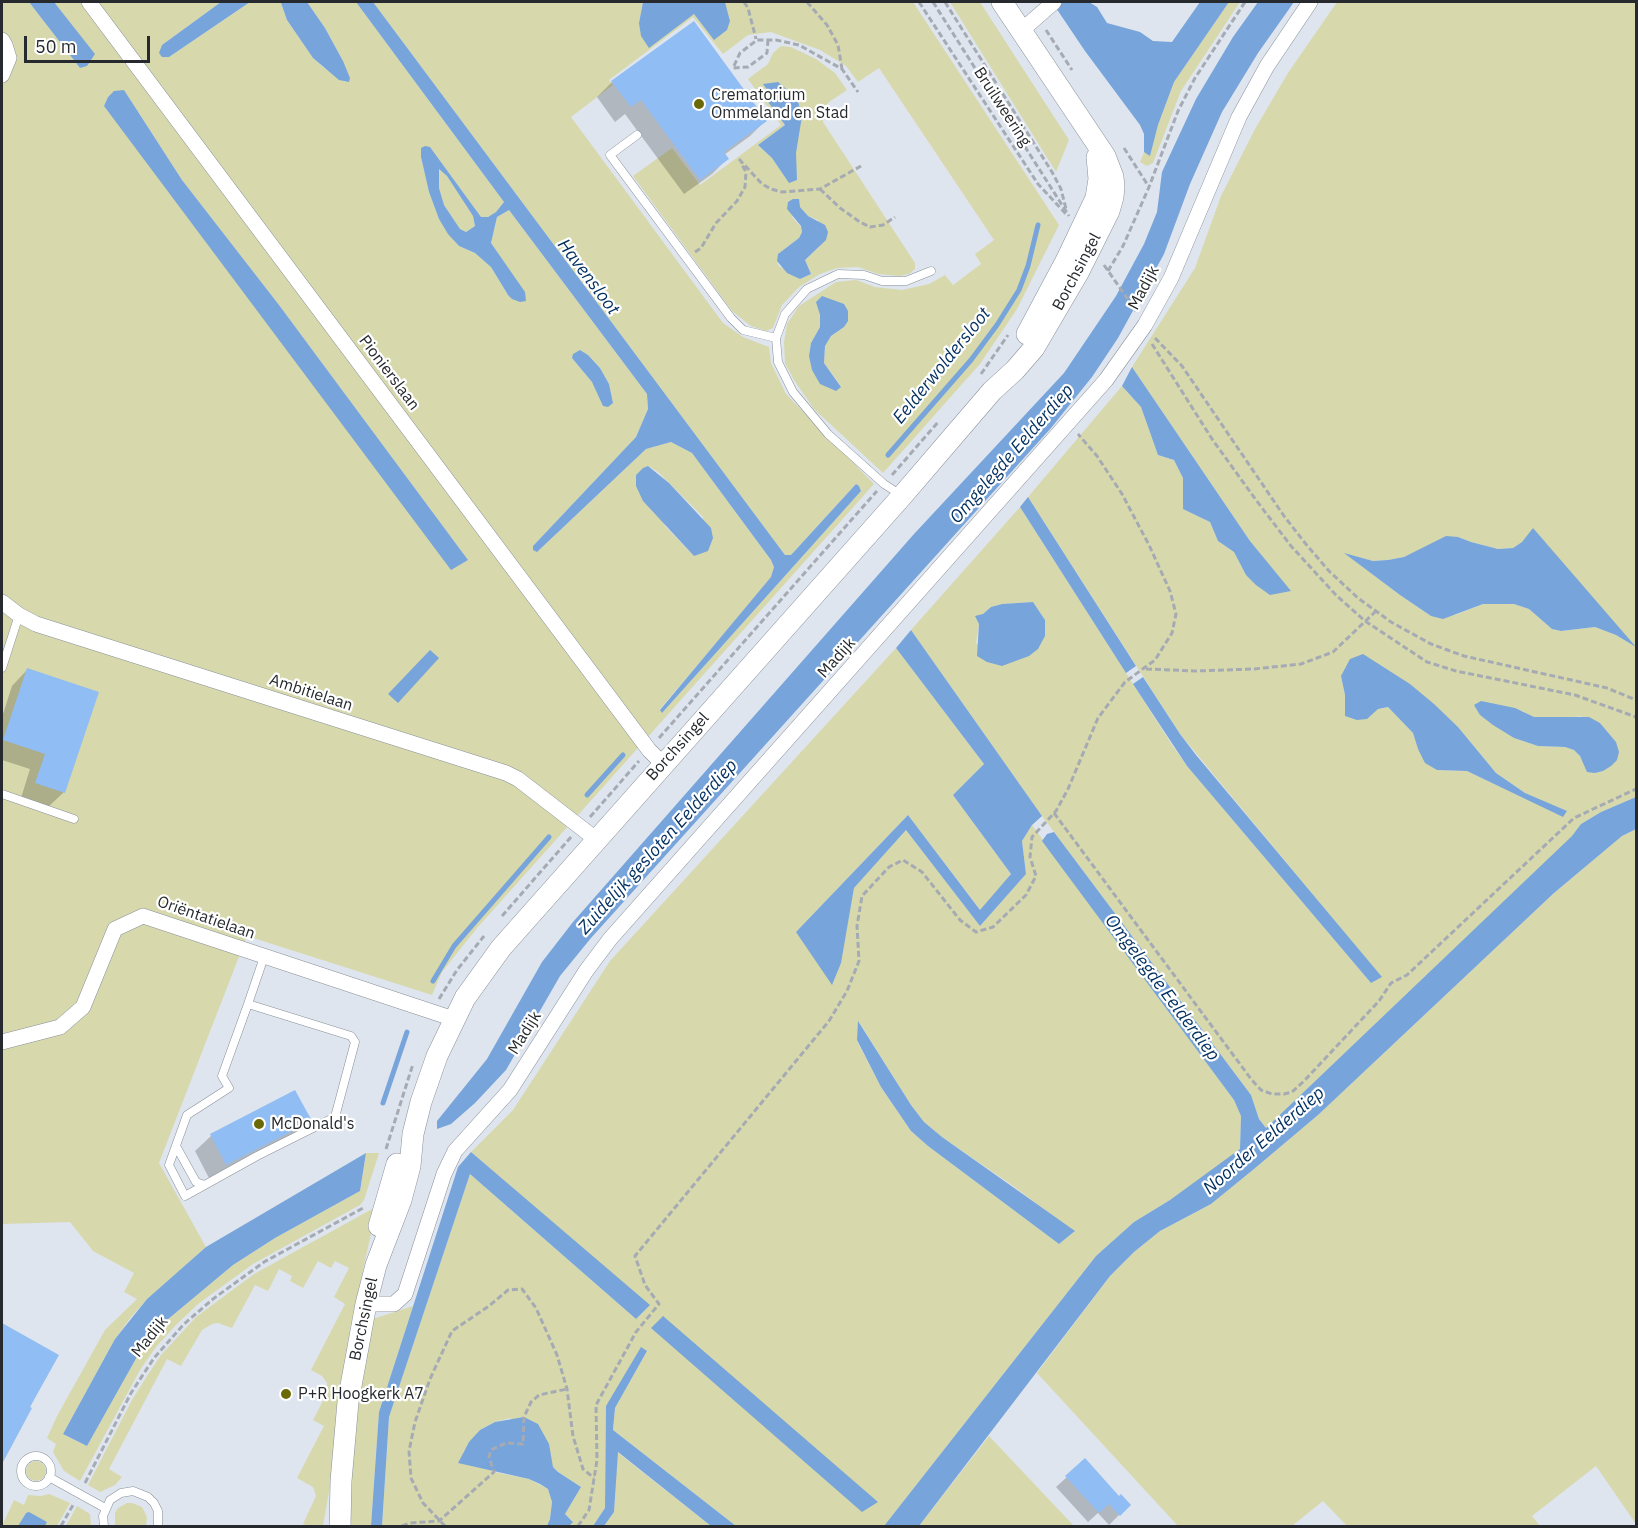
<!DOCTYPE html>
<meta charset="utf-8">
<style>
body{margin:0}
#map{position:relative;width:1638px;height:1528px;overflow:hidden;background:#dee5ee;font-family:"IBM Plex Sans",sans-serif}
canvas{display:block}
.frame{position:absolute;inset:0;border:3px solid #26292d;pointer-events:none}
.scale{position:absolute;left:24px;top:36px;width:126px;height:27px;box-sizing:border-box;border:3px solid #26292d;border-top:0;padding-left:8px;font-size:18px;line-height:21px;white-space:nowrap;color:#26292d;-webkit-text-stroke:4px #fff;paint-order:stroke}
</style>
<div id="map">
<canvas width="1638" height="1528"></canvas>
<div class="frame"></div>
<div class="scale">50 m</div>
</div>
<script>
const context = document.querySelector('canvas').getContext('2d');
context.lineJoin = 'round';
function paint(path, color) { context.fillStyle = color; context.fill(path, 'evenodd'); }
const toPath = rows => new Path2D(rows.map(r => 'M' + r).join(''));
function trace(path, color, width, dash) { context.strokeStyle = color; context.lineWidth = width; context.lineCap = dash ? 'butt' : 'round'; context.setLineDash(dash || []); context.stroke(path); }
function label(font, color, halo, rows, align = 'center') {
  context.font = font + ' "IBM Plex Sans",sans-serif'; context.lineWidth = 4.5; context.setLineDash([]); context.textBaseline = 'middle'; context.strokeStyle = halo; context.fillStyle = color; for (const [text, x, y, turn = 0] of rows) {
    context.save(); context.translate(x, y); context.rotate((+turn || 0) * Math.PI / 180); context.textAlign = isNaN(turn) ? turn : align; if (halo) context.strokeText(text, 0, 0); context.fillText(text, 0, 0); context.restore();
  }
}
const green = toPath([
 [2,2,29,2,80,68,94,54,54,2,221,2,162,45,169,57,250,2,283,2,281,3,287,20,313,58,324,68,345,82,343,61,325,28,307,2,356,2,504,202,496,212,488,217,481,217,430,147,421,157,429,192,439,219,459,246,475,253,491,267,507,294,524,292,491,243,497,217,509,210,647,394,648,409,636,437,533,546,534,550,538,551,646,449,671,442,692,453,771,560,774,567,772,577,660,709,662,713,861,491,859,486,856,484,791,555,785,555,373,2,643,2,639,23,694,14,714,39,727,29,730,21,725,2,913,2,1059,225,1017,309,980,364,883,473,814,409,794,380,785,363,784,342,787,324,799,306,836,282,856,280,875,287,902,290,929,284,945,275,953,285,981,264,975,254,994,240,879,68,858,82,846,66,820,50,771,32,748,35,723,54,693,17,609,80,613,85,571,117,723,323,743,337,769,347,771,363,786,394,874,484,477,928,442,972,432,995,247,936,159,1163,206,1247,147,1299,131,1317,115,1339,63,1434,87,1446,138,1355,167,1320,233,1265,275,1238,360,1191,366,1153,379,1153,364,1200,360,1205,253,1264,198,1304,176,1325,156,1347,140,1370,80,1481,64,1471,53,1452,56,1444,47,1438,57,1416,105,1330,137,1299,124,1292,134,1273,93,1251,70,1222,2,1224],
 [124,90,182,180,279,305,468,560,104,106,108,97],
 [817,302,844,327,831,336,825,345,824,363,841,386,809,356,811,343,820,327,820,316],
 [580,350,588,355,600,368,609,384,613,403,592,382,572,358],
 [648,466,658,472,703,517,694,556,665,526],
 [950,2,980,2,1069,140,1056,172],
 [1229,2,1240,2,1181,91,1153,163,1147,166,1140,162,1144,152,1150,155,1158,125,1174,82],
 [1337,2,1636,2,1636,797,1601,812,1581,824,1577,832,1266,1128,1259,1119,1251,1095,1042,816,911,630,1020,507,1172,745,1187,766,1371,983,1381,977,1180,734,1028,497,1122,386,1141,407,1158,455,1174,460,1183,478,1184,509,1210,522,1218,541,1234,552,1246,575,1290,591,1250,541,1132,367,1195,268,1221,196,1255,129,1288,73],
 [1458,537,1471,542,1498,549,1513,548,1522,542,1635,646,1616,635,1595,627,1561,631,1552,629,1529,609,1514,604,1483,604,1455,615,1431,616,1400,595,1346,554,1373,561,1388,560,1404,557],
 [1033,602,1045,620,976,644,979,624,983,614,991,607,1002,604],
 [1341,676,1410,684,1458,727,1496,773,1525,793,1566,812,1562,816,1467,771,1437,770,1418,749,1413,733,1388,707,1345,716,1345,695],
 [1523,711,1527,715,1534,717,1563,719,1580,716,1600,723,1616,742,1603,771,1595,773,1574,750,1565,747,1538,746,1514,738,1480,715],
 [781,46,791,47,816,59,835,73,847,90,829,102,823,110,823,122,915,263,915,269,909,274,899,276,878,274,858,267,837,268,820,274,799,287,782,305,773,328,766,331,751,326,732,311,633,176,672,148,700,185,781,125,748,79,768,64,773,53],
 [764,84,797,98,801,116,795,153,797,180,789,182,772,158,758,145,785,125,767,99,771,95],
 [800,207,808,216,818,220,819,247,805,260,811,274,800,279,779,266,777,262,778,254,799,238,802,232,801,227,792,217],
 [439,169,447,176,473,216,475,226,466,232,460,229,444,205,439,188],
 [896,648,984,764,953,795,1011,874,981,911,908,815,796,932,845,937,854,888,906,830,980,926,1026,874,1022,841,1032,825,1234,1100,1241,1116,1240,1150,1170,1200,1134,1222,1096,1256,884,1526,736,1526,613,1430,615,1408,647,1351,606,1406,605,1508,593,1526,569,1526,573,1521,565,1514,581,1487,558,1472,553,1467,550,1456,510,1418,495,1422,480,1430,463,1452,494,1472,529,1479,548,1489,552,1502,550,1519,547,1526,382,1526,389,1417,470,1174,636,1319,649,1306,471,1152,513,1110,610,961],
 [859,1022,911,1105,924,1122,942,1137,1013,1186,1074,1232,1059,1244,928,1146,911,1131,881,1087,857,1041],
 [1636,829,1636,1524,1596,1466,1532,1516,1540,1526,1347,1526,1323,1501,1292,1526,1178,1526,1037,1373,1110,1276,1134,1252,1160,1231,1211,1204,1254,1169,1318,1115,1554,893,1622,836],
 [374,1208,374,1220,350,1329,334,1463,323,1526,308,1526,303,1524,316,1496,313,1487,297,1478,324,1426,313,1420,328,1391,327,1383,322,1376,311,1370,345,1304,334,1297,349,1268,335,1261,331,1268,318,1261,303,1288,290,1281,292,1276,279,1269,268,1291,255,1285,232,1328,218,1323,212,1324,202,1330,181,1366,167,1359,109,1469,122,1477,115,1485,100,1492,88,1485,132,1400,147,1376,161,1355,196,1317,254,1274],
 [413,1306,379,1412,371,1526,347,1526,353,1439,360,1382,373,1319],
 [989,1436,1074,1526,919,1526],
 [617,1452,711,1526,604,1526,614,1512],
 '26 1471a10 10 0 1 1 20 0a10 10 0 1 1-20 0Z',
 [49,1494,70,1503,57,1526,45,1526,47,1522,26,1513,18,1526,2,1526,14,1500,24,1505,28,1495,41,1496],
 [127,1503,132,1503,142,1507,147,1517,146,1526,115,1526,115,1513,118,1508],
 [77,1506,90,1514,91,1526,66,1526]
]);
const water = toPath([
 [29,2,54,2,95,54,87,66,80,68],
 [221,2,250,2,169,57,162,57,159,53,162,45],
 [283,2,307,2,325,28,343,61,350,78,349,82,339,80,313,58,287,20,281,3],
 [356,2,373,2,785,555,791,555,856,484,859,486,861,491,662,713,660,710,771,577,774,567,771,560,692,453,671,442,646,449,537,552,533,550,533,546,636,437,648,409,647,394,509,210,497,217,491,243,525,292,526,301,520,302,512,299,508,295,491,267,475,253,459,246,448,234,439,219,429,192,421,157,421,148,425,146,430,147,481,217,488,217,496,212,504,202],
 [439,169,447,176,473,216,475,226,466,232,460,229,444,205,439,188],
 [643,2,725,2,730,21,727,30,714,40,694,14,649,48,641,36,639,23],
 [1052,2,1089,2,1097,7,1107,23,1140,32,1153,41,1172,42,1200,2,1229,2,1174,82,1158,125,1150,156,1144,152,1144,134,1140,125,1085,51],
 [1258,2,1294,2,1258,53,1222,112,1190,184,1164,254,1118,338,1092,377,1051,428,591,938,560,976,506,1070,475,1103,451,1124,437,1129,437,1121,487,1059,542,962,573,922,914,534,1064,373,1116,296,1144,244,1157,212,1162,172,1196,99,1233,37],
 [778,82,797,98,802,116,796,153,797,180,789,183,772,158,758,145,785,125,766,99,771,95,763,84],
 [124,90,182,180,279,305,468,560,451,570,104,106,108,97,114,91],
 [793,199,799,199,800,207,808,216,825,225,828,232,826,240,805,260,811,274,800,279,787,273,777,261,778,254,799,238,802,232,801,226,787,209,788,202],
 [822,296,844,304,848,311,848,321,844,327,831,336,825,346,824,363,841,387,836,391,820,384,812,370,809,356,811,343,820,327,820,315,816,302],
 [580,350,588,355,600,368,609,384,613,403,608,407,603,406,592,382,572,358,573,354],
 [1132,367,1250,541,1291,591,1270,595,1256,585,1246,575,1234,552,1218,541,1210,522,1183,509,1183,478,1174,460,1158,455,1141,407,1122,386],
 [648,466,669,483,711,528,713,538,708,551,694,556,643,501,636,486,636,475,643,468],
 [1028,497,1136,666,1126,673,1020,507],
 [1533,528,1636,647,1616,635,1595,627,1561,631,1552,629,1529,609,1514,604,1483,604,1443,619,1431,616,1400,595,1344,553,1373,561,1388,560,1404,557,1446,536,1458,537,1471,542,1498,549,1513,548,1522,542],
 [1033,602,1045,620,1045,636,1038,649,1029,656,1002,666,987,662,977,656,979,624,975,616,983,614,991,607,1002,604],
 [911,630,1042,816,1032,825,1022,841,1026,874,980,926,906,830,854,888,841,963,832,985,796,932,908,815,980,910,1011,874,953,795,984,764,896,648],
 [430,650,439,658,398,703,388,694],
 [1363,654,1410,684,1434,704,1458,727,1496,773,1525,793,1567,811,1563,817,1467,771,1437,770,1425,763,1418,749,1413,733,1388,707,1378,709,1367,719,1357,720,1345,716,1345,695,1341,676,1350,659],
 [1143,677,1180,734,1196,755,1382,977,1371,983,1187,766,1133,684],
 [1481,701,1515,708,1534,717,1589,717,1600,723,1616,742,1619,752,1617,760,1611,766,1603,771,1595,773,1587,772,1580,756,1574,750,1565,747,1538,746,1514,738,1493,725,1480,715,1474,705],
 [1636,797,1636,829,1622,836,1554,893,1318,1115,1254,1169,1211,1204,1160,1231,1134,1252,1110,1276,919,1526,884,1526,1096,1256,1134,1222,1170,1200,1240,1149,1241,1116,1234,1100,1042,841,1047,834,1054,832,1251,1095,1259,1119,1266,1128,1572,836,1581,824,1601,812],
 [858,1021,911,1105,924,1122,942,1137,1075,1231,1059,1244,928,1146,911,1131,881,1087,857,1040],
 [471,1152,650,1305,636,1319,470,1174,389,1417,382,1526,371,1526,379,1412,458,1167],
 [366,1153,360,1191,275,1238,233,1265,167,1320,138,1355,87,1446,63,1434,115,1339,147,1299,206,1247],
 [663,1316,878,1502,862,1512,651,1328],
 [641,1347,647,1351,615,1408,613,1430,736,1526,711,1526,618,1452,614,1512,604,1526,593,1526,605,1508,606,1406],
 [524,1417,538,1424,549,1444,553,1467,558,1472,581,1487,565,1514,573,1522,569,1526,547,1526,550,1519,552,1502,548,1489,540,1484,529,1479,458,1463,469,1442,480,1430,495,1422],
 [29,1512,47,1522,45,1526,18,1526,26,1513]
]);
const shadow = toPath([
 [612,82,765,121,750,136,724,155,727,159,712,174,684,194,625,114,615,122,597,97],
 [27,670,64,792,48,807,21,798,30,769,2,760,2,717,12,686],
 [295,1092,310,1121,294,1136,210,1180,195,1151,211,1136],
 [2,1324,57,1355,2,1460],
 [1067,1477,1119,1498,1129,1505,1109,1525,1098,1513,1088,1522,1056,1487]
]);
const stream = toPath([
 [888,455,971,360,997,325,1019,290,1028,266,1038,225],
 [587,795,623,755],
 [433,981,454,946,549,837],
 [383,1103,407,1032]
]);
const building = toPath([
 [694,21,767,121,724,152,729,159,700,180,641,100,631,107,611,81],
 [27,668,99,692,65,793,35,783,45,754,3,740],
 [295,1090,312,1121,226,1165,210,1134],
 [2,1323,59,1355,30,1407,32,1408,2,1464],
 [1085,1458,1119,1496,1121,1494,1131,1505,1120,1516,1109,1504,1099,1513,1065,1476]
]);
const path = toPath([
 [744,2,748,8,756,39],
 [807,2,827,25,838,45,842,69],
 [919,2,1038,184,1066,214],
 [933,2,1069,216],
 [945,2,1052,172,1061,189,1066,209],
 [1046,30,1072,70],
 [768,40,767,53,748,67,733,68,740,53,757,40,776,40,799,45,842,69,858,92],
 [1124,148,1149,187],
 [739,159,762,184,771,189,782,192,820,189,861,166],
 [820,189,840,208,860,222,870,227,883,225,895,217],
 [695,252,701,248,716,223,737,201,745,187,746,172,741,163],
 [1104,265,1136,311],
 [1108,271,1123,246,1149,187,1178,111,1195,78,1245,2],
 [1155,338,1182,366,1284,516,1305,543,1329,571,1358,598,1391,622,1431,644,1464,656,1607,688,1636,700],
 [1152,344,1212,439,1256,500,1291,546,1336,595,1365,621,1427,662,1456,671,1575,695,1636,717],
 [981,374,1008,335],
 [892,475,939,421],
 [1146,669,1195,671,1254,669,1301,664,1333,652,1376,611],
 [659,738,877,491],
 [1054,813,1251,1079,1261,1090,1272,1094,1284,1094,1292,1092,1304,1081,1379,1001,1391,983,1407,975,1574,818,1636,789],
 [590,817,639,761],
 [502,916,571,837],
 [439,999,457,970,484,936],
 [386,1149,413,1064],
 [85,1483,131,1393,154,1358,184,1324,213,1299,264,1262,365,1207],
 [61,1526,73,1505],
 [402,1526,410,1523,439,1521,494,1472,489,1457,491,1450,506,1443,523,1444,524,1417,531,1402,539,1395,567,1389],
 [445,1526,423,1503,411,1478,409,1451,415,1422,430,1379,452,1331,489,1306,508,1290,522,1289,536,1308,557,1355,567,1389,573,1436,583,1469,594,1478],
 [578,1526,589,1510,597,1460,596,1405,636,1332,659,1304,645,1285,635,1256,829,1021,847,991,859,961,857,926,862,896,889,867,903,860,922,872,960,920,976,932,993,927,1026,895,1036,876,1030,857,1032,837,1056,811,1068,789,1098,718,1125,682,1155,660,1172,633,1176,614,1170,591,1149,545,1122,494,1097,456,1078,434]
]);
const service = toPath([
 [637,135,610,155,731,318,743,330,776,338,778,362,793,392,828,434,884,484,901,495],
 [776,338,785,314,807,289,838,274,864,275,882,281,906,281,931,271],
 [2,668,19,615],
 [2,794,74,819],
 [248,1004,351,1036,355,1042,335,1117,257,1156,185,1196,169,1165,187,1115,229,1088,222,1076,248,1004,264,957],
 [176,1146,196,1182,204,1185],
 '21 1471a15 15 0 1 1 30 0a15 15 0 1 1-30 0Z',
 [49,1477,105,1508],
 [104,1526,103,1516,110,1500,121,1493,133,1491,148,1497,154,1503,158,1511,158,1526]
]);
const minor = toPath([
 [89,2,649,750,663,764],
 [1021,31,1054,2],
 [2,40,5,45,9,58,2,75],
 [2,602,19,615,36,624,506,773,518,779,597,840],
 [2,1042,60,1027,83,1007,115,929,143,916,454,1019],
 [366,1304,394,1304,405,1294,444,1174,455,1151,510,1090,586,971,610,939,1106,380,1145,325,1171,278,1239,117,1267,66,1310,2]
]);
const secondary = toPath([
 [1027,334,1066,261,1096,198,1099,179,1097,157],
 [379,1226,397,1164],
 [340,1526,341,1481,348,1402,366,1304,376,1265,401,1200,410,1166,413,1134,421,1102,437,1056,465,998,501,948,902,496,992,391,1015,370,1034,348,1078,273,1109,211,1113,197,1114,187,1113,177,1105,156,1002,2]
]);
const markers = [
 [699,104,6,"#6a6906"],
 [259,1124,6,"#6a6906"],
 [286,1394,6,"#6a6906"]
];
const poiNames = [
 ["Crematorium",711,95],
 ["Ommeland en Stad",711,113],
 ["McDonald's",271,1124],
 ["P+R Hoogkerk A7",298,1394]
];
const streetNames = [
 ["Bruilweering",1002,107,57],
 ["Borchsingel",1077,272,-62],
 ["Madijk",1144,288,-62],
 ["Pionierslaan",389,373,53],
 ["Madijk",837,658,-48],
 ["Ambitielaan",311,693,18],
 ["Borchsingel",678,747,-48],
 ["Oriëntatielaan",206,918,19],
 ["Madijk",525,1033,-58],
 ["Borchsingel",364,1319,-78],
 ["Madijk",150,1337,-51]
];
const waterNames = [
 ["Havensloot",588,277,53],
 ["Eelderwoldersloot",942,366,-51],
 ["Omgelegde Eelderdiep",1012,454,-49],
 ["Zuidelijk gesloten Eelderdiep",658,847,-48],
 ["Omgelegde Eelderdiep",1162,988,53],
 ["Noorder Eelderdiep",1264,1141,-41]
];
paint(green, '#d7d9ac');
paint(water, '#77a4da');
paint(shadow, '#0003');
trace(stream, '#77a4da', 5);
paint(building, '#8fbdf4');
trace(service, '#899098', 9);
trace(minor, '#899098', 16);
trace(secondary, '#899098', 22);
trace(path, '#a6abb3', 3, [6, 3]);
trace(service, '#fff', 8);
trace(minor, '#fff', 15);
trace(secondary, '#fff', 21);
for (const [x, y, r, color] of markers) { const dot = new Path2D(); dot.arc(x, y, r, 0, 2 * Math.PI); context.fillStyle = color; context.fill(dot); trace(dot, '#fff', 2); }
label('16px', '#26292d', '#fff', poiNames, 'left');
label('16px', '#26292d', '#fff', streetNames);
label('italic 18px', '#002f5f', '#fff', waterNames);
</script>
